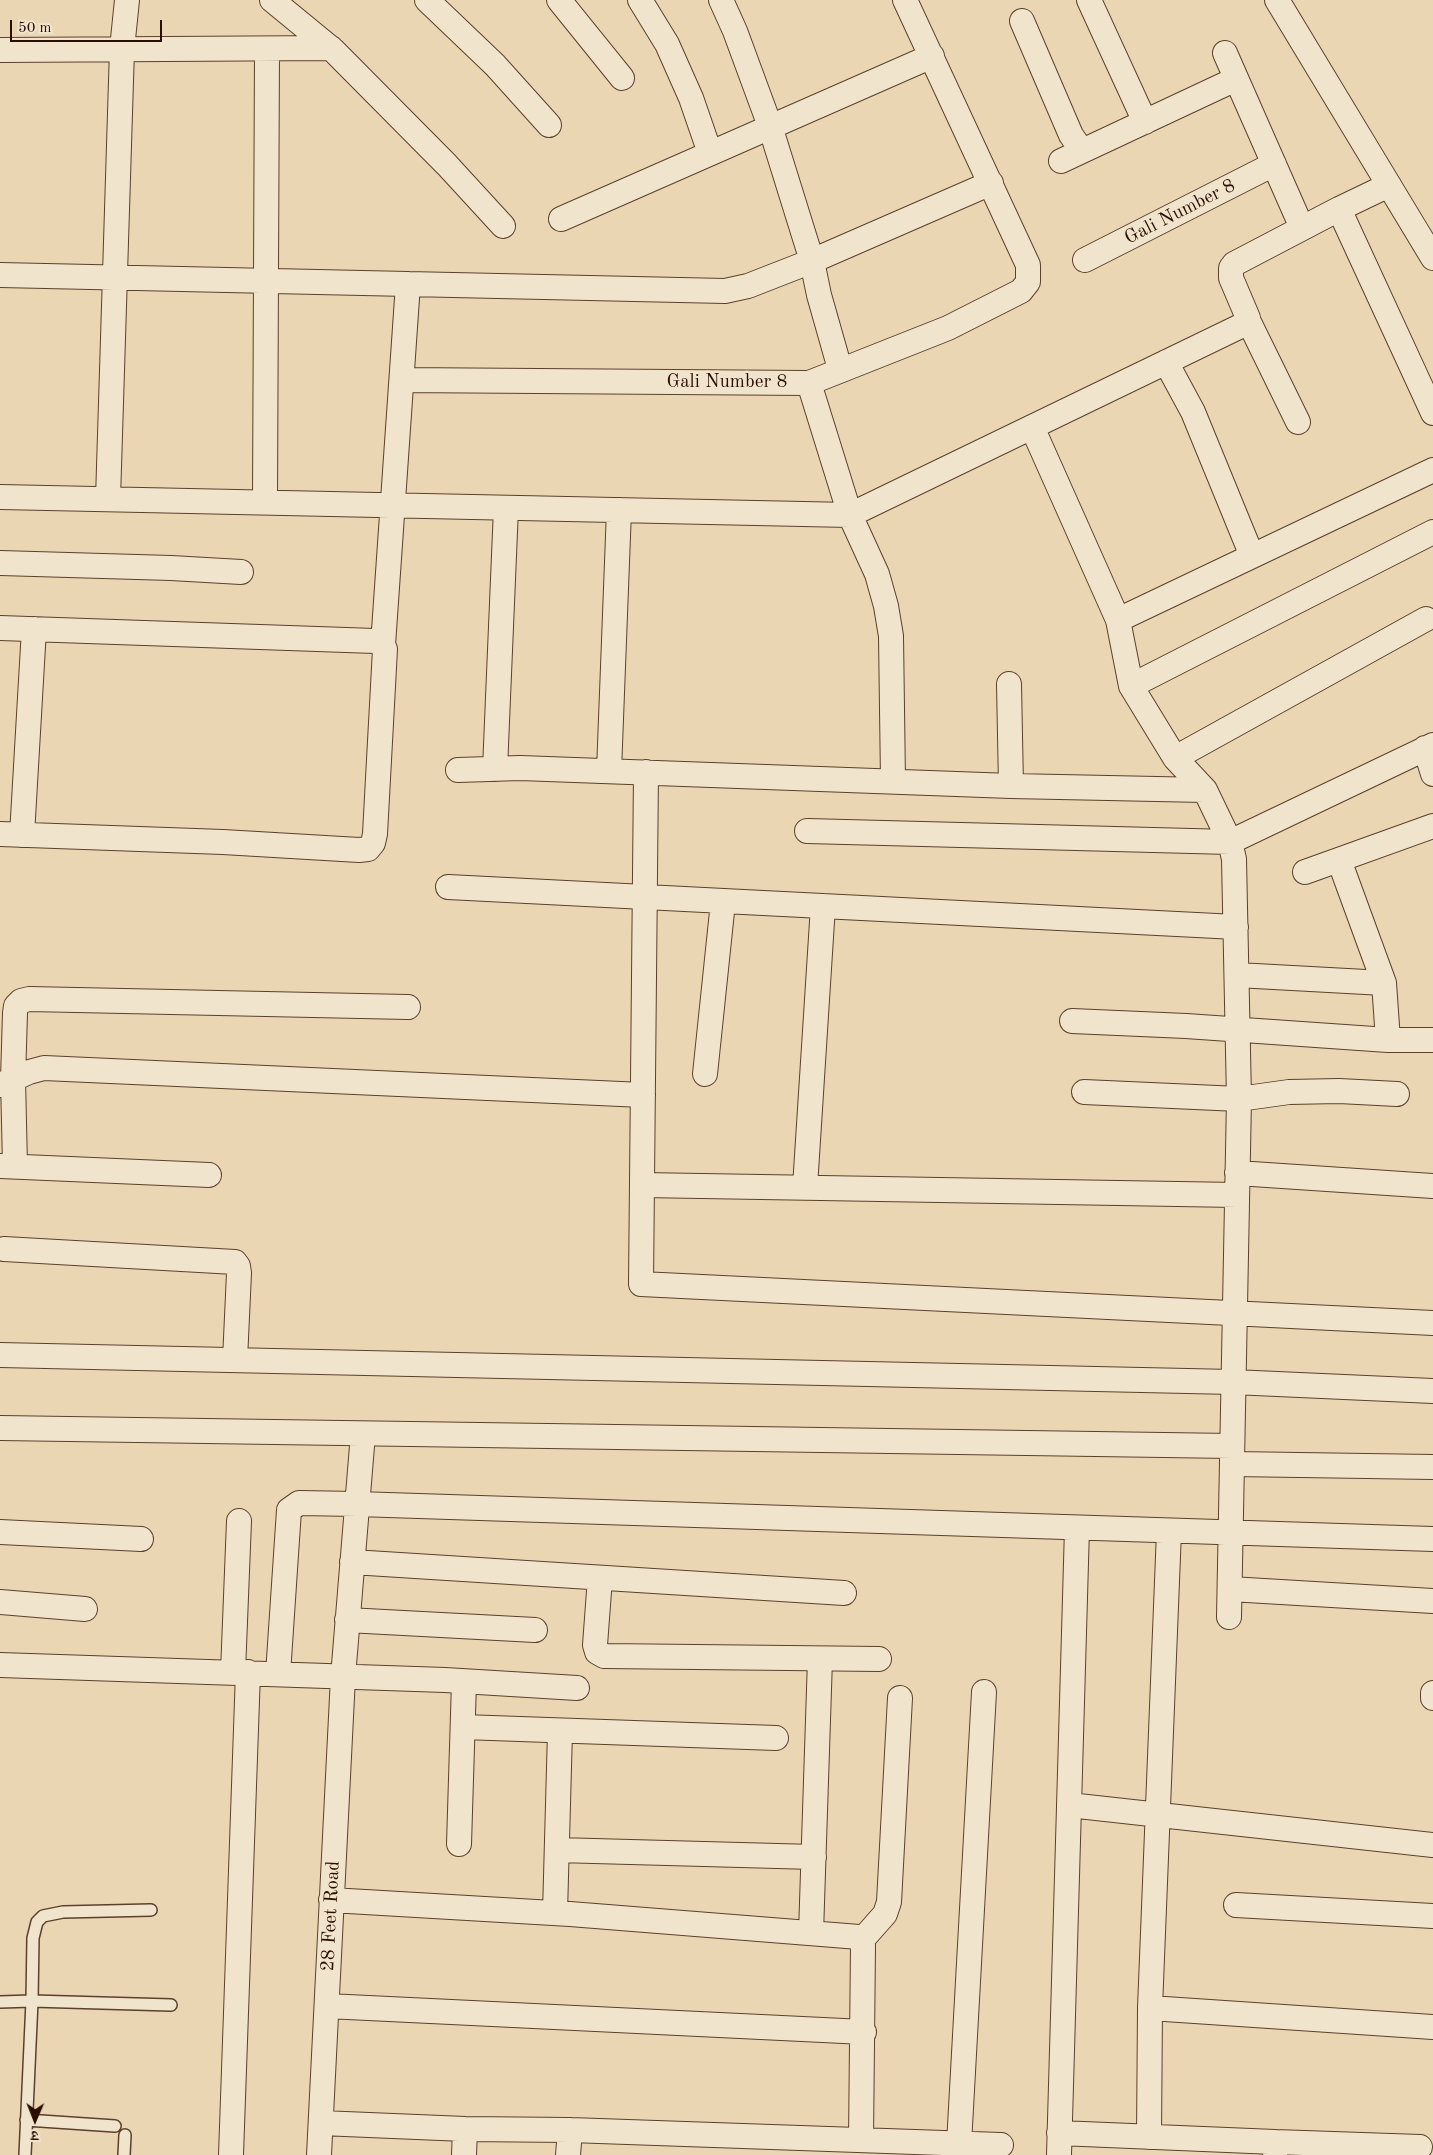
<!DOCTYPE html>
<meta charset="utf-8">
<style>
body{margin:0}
#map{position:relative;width:1433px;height:2155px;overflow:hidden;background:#ead6b2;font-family:"Old Standard TT","Noto Serif Devanagari",serif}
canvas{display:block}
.north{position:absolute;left:10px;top:2095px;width:50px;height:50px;-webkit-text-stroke:4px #f1e4cd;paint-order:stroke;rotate:181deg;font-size:14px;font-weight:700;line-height:20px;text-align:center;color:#2b0e00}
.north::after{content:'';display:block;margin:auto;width:18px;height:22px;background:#2b0e00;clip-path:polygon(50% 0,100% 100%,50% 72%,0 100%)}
.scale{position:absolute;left:10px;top:20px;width:152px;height:22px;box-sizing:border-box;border:2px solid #2b0e00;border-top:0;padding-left:6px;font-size:15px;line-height:18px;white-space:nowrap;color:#2b0e00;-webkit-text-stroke:4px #f1e4cd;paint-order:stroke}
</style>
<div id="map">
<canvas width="1433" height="2155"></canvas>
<div class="north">उ</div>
<div class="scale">50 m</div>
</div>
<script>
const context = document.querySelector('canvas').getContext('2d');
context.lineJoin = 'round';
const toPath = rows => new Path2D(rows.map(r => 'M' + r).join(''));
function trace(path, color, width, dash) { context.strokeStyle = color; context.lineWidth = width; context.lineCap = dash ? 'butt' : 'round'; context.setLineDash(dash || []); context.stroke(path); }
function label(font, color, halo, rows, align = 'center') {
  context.font = font + ' "Old Standard TT",serif'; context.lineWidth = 4.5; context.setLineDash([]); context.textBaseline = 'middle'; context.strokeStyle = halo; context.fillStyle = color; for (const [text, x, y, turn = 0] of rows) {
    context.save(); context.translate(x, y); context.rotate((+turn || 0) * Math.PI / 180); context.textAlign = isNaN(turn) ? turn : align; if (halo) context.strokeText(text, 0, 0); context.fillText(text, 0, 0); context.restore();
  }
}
const lane = toPath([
 [0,2002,32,2001,33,1938,37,1922,43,1916,63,1912,151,1910],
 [26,2120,115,2126],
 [25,2155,32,2001,171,2005],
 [124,2155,125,2135]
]);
const street = toPath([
 [272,0,333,50,447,165,503,226],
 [427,0,495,65,549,125],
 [559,0,622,78],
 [640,0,667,44,691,98,710,153],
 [721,0,735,31,770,126,812,261,819,295,840,369],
 [1089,0,1145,122],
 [1277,0,1433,258],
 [1022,21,1071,135,1082,151],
 [0,50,331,48],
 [1225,53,1302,228],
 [1061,161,1236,79],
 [1339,209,1433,413],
 [561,219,932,56],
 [1085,260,1274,164],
 [0,275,725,291,748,286,812,261,991,183],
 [1249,322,1298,422],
 [1166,362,1193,412,1252,556],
 [402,380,809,383,948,328,1021,291,1028,282,1028,265,905,0],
 [809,383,850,515,877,574,886,606,891,636,893,781],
 [1032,427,1118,620,1131,686,1175,758,1205,790,1230,842,1234,859,1239,1099,1229,1617],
 [0,497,850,515,1247,323,1248,318,1231,278,1231,268,1234,264,1339,209,1389,185],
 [108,499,122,49,127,0],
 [265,502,267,49],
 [0,563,171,568,241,572],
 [1118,620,1433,470],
 [0,628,375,641,383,645,385,649,375,834,373,843,368,849,359,850,223,842,0,834],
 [383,645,408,284],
 [1009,684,1011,786],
 [1131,686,1433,532],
 [1425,748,1433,774],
 [1175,758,1426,619],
 [495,769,506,508],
 [458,770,520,768,1011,786,1205,790],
 [609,771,619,510],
 [646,772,641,1284,1433,1323],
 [807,831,1230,842,1433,745],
 [22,835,34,629],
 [1339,860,1384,983,1388,1040],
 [1305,872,1433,826],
 [448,887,1236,927],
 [1237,975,1384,983],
 [1072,1021,1186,1026,1388,1040,1433,1040],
 [705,1074,723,902],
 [0,1085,29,1072,44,1068,643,1095],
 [1084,1092,1239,1099,1289,1092,1339,1091,1397,1094],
 [0,1166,209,1175],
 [15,1166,13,1079,15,1013,16,1006,21,1001,29,999,408,1007],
 [1237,1173,1433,1186],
 [642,1185,1237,1195],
 [805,1187,823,906],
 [4,1249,235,1262,238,1266,239,1273,235,1360],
 [0,1355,1233,1382,1433,1391],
 [0,1428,1232,1446],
 [1233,1464,1433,1467],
 [0,1532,141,1539],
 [352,1562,844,1593],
 [600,1578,595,1645,597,1652,604,1656,879,1659],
 [1230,1589,1433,1601],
 [0,1602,85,1609],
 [347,1620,535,1630],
 [0,1665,445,1680,577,1688],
 [233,1672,239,1521],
 [278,1674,289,1510,299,1503,357,1504,1433,1539],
 [1433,1693,1433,1698],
 [463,1727,776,1738],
 [1069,1805,1433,1845],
 [459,1844,464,1682],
 [557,1850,814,1857],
 [331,1900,570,1914,859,1937,863,1945,861,2140],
 [1236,1905,1433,1916],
 [555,1913,560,1731],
 [811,1933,820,1659],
 [862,1940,885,1914,889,1902,900,1698],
 [327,2006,864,2032],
 [1150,2008,1433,2027],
 [321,2123,465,2129,570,2130,1001,2145],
 [1059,2133,1275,2142,1275,2155],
 [1149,2137,1150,2008,1169,1531],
 [1275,2142,1420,2147],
 [959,2144,984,1692],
 [231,2155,248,1672],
 [319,2155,343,1677,363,1434],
 [464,2155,465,2129],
 [568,2155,570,2130],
 [1059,2155,1077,1528]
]);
const streetNames = [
 ["Gali Number 8",1180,212,-27],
 ["Gali Number 8",727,382],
 ["28 Feet Road",331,1916,-87]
];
trace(lane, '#5b402c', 14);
trace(street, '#5b402c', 26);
trace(lane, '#f1e4cd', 11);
trace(street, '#f1e4cd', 24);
label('19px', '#2b0e00', '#f1e4cd', streetNames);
</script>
